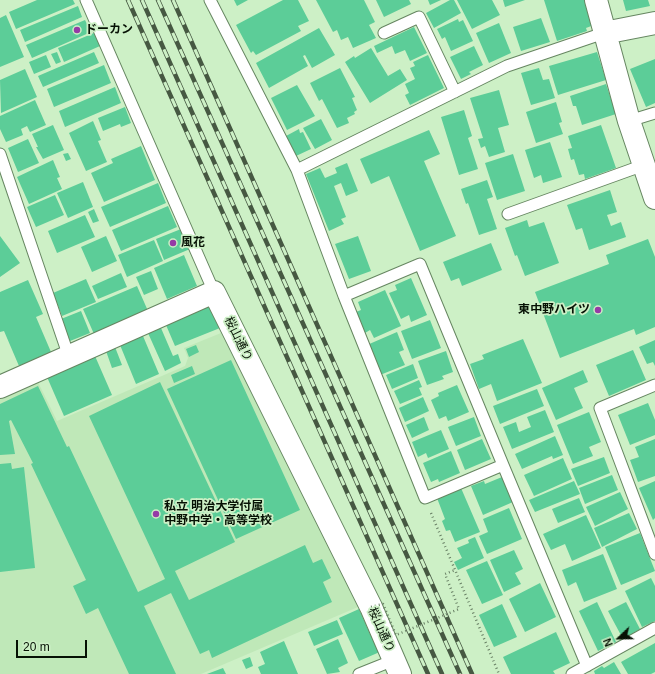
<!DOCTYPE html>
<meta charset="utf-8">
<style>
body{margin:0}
#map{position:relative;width:655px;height:674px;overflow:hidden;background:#cdf0c6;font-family:Arial,sans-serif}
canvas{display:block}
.north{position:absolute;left:599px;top:618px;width:40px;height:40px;-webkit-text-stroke:3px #cdf0c6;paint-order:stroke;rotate:248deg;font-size:11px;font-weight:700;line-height:16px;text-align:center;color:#061104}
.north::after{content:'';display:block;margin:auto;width:14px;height:18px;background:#061104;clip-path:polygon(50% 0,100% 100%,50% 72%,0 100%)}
.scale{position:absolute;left:16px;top:640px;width:71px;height:18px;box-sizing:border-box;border:2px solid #061104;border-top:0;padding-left:5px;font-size:12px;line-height:14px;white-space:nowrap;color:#061104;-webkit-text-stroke:3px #cdf0c6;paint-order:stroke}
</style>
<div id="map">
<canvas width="655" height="674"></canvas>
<div class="north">N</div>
<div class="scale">20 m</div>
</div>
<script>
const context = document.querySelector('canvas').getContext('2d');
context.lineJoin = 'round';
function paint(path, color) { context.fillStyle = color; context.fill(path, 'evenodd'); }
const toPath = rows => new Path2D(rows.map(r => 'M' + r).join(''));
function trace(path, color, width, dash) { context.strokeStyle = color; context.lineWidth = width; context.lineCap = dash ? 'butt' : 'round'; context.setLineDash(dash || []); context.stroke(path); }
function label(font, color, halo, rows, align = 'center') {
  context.font = font + ' Arial,"Noto Sans JP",sans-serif'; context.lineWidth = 3.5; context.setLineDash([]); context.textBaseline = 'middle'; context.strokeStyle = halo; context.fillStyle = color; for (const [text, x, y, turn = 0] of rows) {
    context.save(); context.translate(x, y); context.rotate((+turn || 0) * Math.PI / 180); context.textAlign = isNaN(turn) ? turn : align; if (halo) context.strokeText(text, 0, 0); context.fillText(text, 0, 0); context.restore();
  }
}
const built = toPath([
 [221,333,358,607,201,674,0,674,0,398,37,380,57,421,185,366,188,358,184,348]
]);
const building = toPath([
 [37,0,73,0,75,4,16,29,9,12],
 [234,0,248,0,237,6],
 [283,0,298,0,309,21,298,26,301,31,256,55,253,51,251,53,236,25],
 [316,0,364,0,375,22,369,25,376,38,353,48,348,37,341,40,337,30,333,32],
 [376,0,409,0,411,4,384,17],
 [428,0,441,0,430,5],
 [450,0,454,0,461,13,434,28,426,13],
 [457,0,492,0,500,15,472,29],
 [503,0,525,0,505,7],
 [544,0,586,0,594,25,586,28,587,31,557,41],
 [623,0,648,0,650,6,626,11],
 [78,6,82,17,25,42,20,30],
 [6,15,24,57,0,67,0,18],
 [541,18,550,42,521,51,513,27],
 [458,19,459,22,463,20,473,41,451,51,445,37,442,39,437,29],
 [85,20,91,32,32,58,26,45],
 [499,23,511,53,489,63,476,33],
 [414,27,427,53,410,61,405,50,395,54,392,46,377,53,374,46],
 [319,28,335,55,312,68,305,55,303,56,308,66,269,88,256,63],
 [94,33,100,46,64,62,58,48],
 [474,46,483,65,469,72,471,74,461,79,450,57],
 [371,48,388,76,400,69,407,80,370,103,345,62,354,56,355,58],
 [57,52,61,62,56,64,51,54],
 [94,52,99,63,43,87,38,76],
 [597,52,606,80,558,95,549,66],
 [46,55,51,67,34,74,29,62],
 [428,55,444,88,410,105,405,95,409,93,405,84,415,79,410,68,415,66,413,62],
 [655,59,655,103,646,107,630,69],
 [104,65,111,83,54,107,47,89],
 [340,68,355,97,352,98,357,110,354,112,355,114,347,118,349,123,337,128,322,99,319,101,310,83],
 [539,68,543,80,549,79,555,98,531,105,521,73],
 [25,69,37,97,1,113,0,80],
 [606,84,616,114,582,125,576,106,573,106,570,96],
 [297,85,315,116,287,130,271,98],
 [115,87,121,103,65,127,59,111],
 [499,90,509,125,498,128,505,152,489,157,485,146,481,148,478,139,483,138,470,98],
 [35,100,46,125,30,132,27,126,21,129,23,135,6,142,0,129,0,116],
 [556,102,562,122,559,123,563,134,536,143,526,112],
 [125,107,131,123,121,127,120,124,103,131,98,118],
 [464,110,472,136,468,138,478,169,459,175,441,117],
 [321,119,332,140,315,149,303,128],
 [93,121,101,140,98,141,107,162,86,171,69,133],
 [53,125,64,150,43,159,36,147,38,147,32,134],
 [601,125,616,168,585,179,584,174,579,175,574,159,571,160,568,149,572,148,568,136],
 [299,129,300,133,303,132,311,149,296,156,286,136],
 [429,130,440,154,424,161,456,236,420,251,389,176,371,184,360,159],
 [28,139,39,163,18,172,8,148],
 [550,142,562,177,543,183,541,175,534,178,525,150],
 [141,146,155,180,104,202,91,173,113,163,111,159],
 [68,153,71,159,66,161,63,154],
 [513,154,525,191,497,200,485,163],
 [53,160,60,177,57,178,62,189,29,204,17,177],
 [347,163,358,191,346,196,341,183,334,186,346,217,341,219,344,224,329,231,306,174,320,168,325,178,337,173,335,168],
 [487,180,493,197,487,199,497,229,479,235,468,203,466,204,461,189],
 [83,182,93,207,68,218,57,193],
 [158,183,166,203,110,227,101,207],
 [610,190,617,212,607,215,611,226,621,222,626,237,589,250,582,228,576,230,567,205],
 [55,195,64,215,36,227,27,207],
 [168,206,177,227,121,251,112,230],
 [94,209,99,221,93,223,88,212],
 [85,215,95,237,57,253,48,231],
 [527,220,529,227,544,222,559,263,525,276,517,255,515,256,505,228],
 [181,229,190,249,164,260,156,239],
 [0,236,20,263,0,277],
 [106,236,117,261,92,272,81,247],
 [358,236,371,271,349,279,335,244],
 [648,239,655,257,655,327,636,335,634,329,560,358,535,292,609,264,606,255],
 [154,240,163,261,127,277,118,255],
 [491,243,502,270,462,286,459,278,451,281,443,262],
 [184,255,197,286,167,299,154,268],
 [151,271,158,289,144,295,136,277],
 [121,273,127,287,98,299,92,286],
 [411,278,427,315,411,322,409,315,401,319,389,293,397,290,395,285],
 [86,279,96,302,62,316,53,293],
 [28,280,43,314,36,317,51,352,19,366,4,331,0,332,0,292],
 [137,286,148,311,94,334,83,309],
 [385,290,401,326,374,338,370,330,365,333,356,312,361,310,358,302],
 [210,306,220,328,175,346,166,325],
 [81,311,90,333,70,341,61,319],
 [430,320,441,348,412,359,401,331],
 [161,328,173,356,178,354,181,363,165,371,148,333],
 [397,332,404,350,399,352,405,365,380,375,367,345],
 [143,336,159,374,136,384,120,345],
 [523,339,542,383,497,401,491,384,479,389,470,364,484,359,482,355],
 [655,340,655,366,653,362,647,364,639,347],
 [196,345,199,352,189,357,186,349],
 [115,347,122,365,112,368,106,351],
 [633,350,646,380,609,396,596,365],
 [446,351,453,372,442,376,444,379,427,385,418,361],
 [95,356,112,395,64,416,47,377],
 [231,360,300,510,236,539,167,389],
 [413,364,418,378,392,389,386,375],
 [192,366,195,374,174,383,171,375],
 [583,370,588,382,574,388,583,408,556,420,542,388],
 [419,380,422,387,419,388,422,395,400,404,394,391],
 [160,382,235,542,175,571,189,600,305,545,313,563,322,559,331,578,323,582,332,602,212,658,209,650,200,654,171,593,144,606,176,674,129,674,98,608,86,614,73,586,86,580,31,464,33,463,11,420,9,421,15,454,0,455,0,404,38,386,67,447,69,446,138,592,165,579,89,416],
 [457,385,469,412,448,421,446,416,439,419,431,400,439,396,438,393],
 [537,389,544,406,500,424,493,406],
 [423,397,429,411,405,422,399,408],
 [648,403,655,420,655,435,630,445,618,415],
 [545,410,554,432,512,449,503,427,516,422,519,432,531,427,527,417],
 [589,412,601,442,589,447,593,456,573,464,557,425],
 [424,417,429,430,412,438,406,425],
 [474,417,481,436,456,446,448,427],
 [441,430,449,449,428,458,426,453,418,457,412,442],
 [555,436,563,455,553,459,552,456,522,469,515,454],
 [482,439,491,459,465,470,457,450],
 [655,439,655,476,638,482,630,460,639,457,635,447],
 [451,451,460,473,439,482,438,479,431,482,423,463],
 [604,457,610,473,578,486,571,469],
 [563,458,572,479,534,496,524,475],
 [11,463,12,469,24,467,35,568,0,572,0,464],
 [612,475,618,490,585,504,579,488],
 [502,477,513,502,483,515,471,486,484,481,485,484],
 [574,481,580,494,535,512,529,500],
 [655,481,655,518,653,520,639,488],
 [461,488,480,532,455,542,450,530,446,531,442,521,445,519,437,498],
 [620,492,628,509,595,526,586,507],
 [579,498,585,512,558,523,552,509],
 [509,508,522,539,487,554,479,536,488,532,483,519],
 [629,513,637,529,602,547,594,528],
 [586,515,601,548,572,561,565,544,551,550,543,534],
 [640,533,655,571,621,585,605,547],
 [475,537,484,558,458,570,454,562,462,558,457,548,469,543,468,540],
 [514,550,523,569,515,573,521,584,504,592,490,560],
 [603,554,617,589,584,602,576,582,568,586,562,570],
 [487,561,503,595,482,604,466,570],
 [651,578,655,586,655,621,642,627,625,591],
 [540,583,556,617,525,632,509,599],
 [597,602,616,642,598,651,579,611],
 [626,602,640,629,623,639,608,611],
 [502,604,517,637,494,647,479,615],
 [359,609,370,634,374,633,382,651,359,661,339,618],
 [337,620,343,634,314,646,308,632],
 [556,632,570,663,553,671,555,674,511,674,503,657],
 [338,639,348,663,338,668,340,672,327,674,316,649],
 [284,641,298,674,261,674,258,667,265,664,260,652],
 [655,643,655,672,651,674,628,674,621,662],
 [250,657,253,666,246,669,242,660],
 [614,662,621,674,595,674,594,671,602,666,604,668],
 [223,668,226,674,207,674]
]);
const path = toPath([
 [431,513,499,674]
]);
const service = toPath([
 [86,0,214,292],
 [210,0,297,170,344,296,425,498,503,465,587,666],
 [384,33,419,17,455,92],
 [629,121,655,113],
 [0,154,69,357],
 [297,170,507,66,604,33],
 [508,214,644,165],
 [344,296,420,264,503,465],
 [655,385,600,408,655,554],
 [359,674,394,660],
 [572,674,655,628]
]);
const minor = toPath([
 [596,0,629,121,655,198],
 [604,33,655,23],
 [0,387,214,292,371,607,400,674]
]);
const rail = toPath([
 [128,0,428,674],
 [142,0,442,674],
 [158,0,460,674],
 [173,0,472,674]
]);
const pathBridge = toPath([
 [371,607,383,604,396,635,459,609,445,574,455,570]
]);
const markers = [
 [77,30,4,"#953ba6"],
 [173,243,4,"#953ba6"],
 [598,310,4,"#953ba6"],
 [156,514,4,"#953ba6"]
];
const poiNames = [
 ["ドーカン",85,30],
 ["風花",181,243],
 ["東中野ハイツ",590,310,"right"],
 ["私立 明治大学付属",164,507],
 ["中野中学・高等学校",164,521]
];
const streetNames = [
 ["桜山通り",238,339,64],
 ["桜山通り",381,630,66]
];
paint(built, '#bfe8b8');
paint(building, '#5ccd98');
trace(service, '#668661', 13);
trace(minor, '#668661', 24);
trace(path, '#6a8166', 2.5, [1, 3]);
trace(service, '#fff', 11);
trace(minor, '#fff', 22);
trace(rail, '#465842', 4.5);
trace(rail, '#cdf0c6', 3, [9]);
trace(pathBridge, '#6a8166', 2.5, [1, 3]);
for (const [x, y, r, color] of markers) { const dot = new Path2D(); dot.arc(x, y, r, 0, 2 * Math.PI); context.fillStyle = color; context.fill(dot); trace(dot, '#cdf0c6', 1.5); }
label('bold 12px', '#061104', '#cdf0c6', poiNames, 'left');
label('12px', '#061104', '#cdf0c6', streetNames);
</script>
